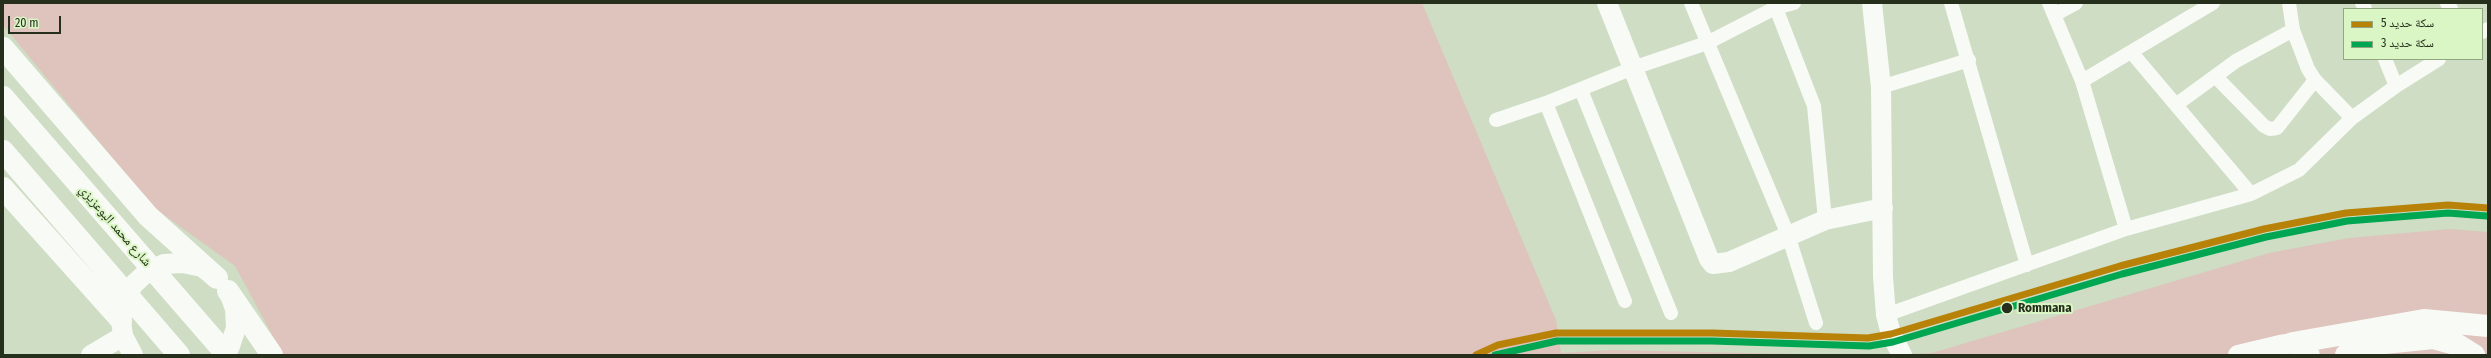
<!DOCTYPE html>
<meta charset="utf-8">
<style>
body{margin:0}
#map{position:relative;width:2491px;height:358px;overflow:hidden;background:#ceddc3;font-family:"Fira Sans Condensed","Noto Naskh Arabic",sans-serif}
canvas{display:block}
.frame{position:absolute;inset:0;border:4px solid #252f1c;pointer-events:none}
.legend{position:absolute;left:2343px;top:8px;width:140px;height:52px;box-sizing:border-box;background:#daf6c5;border:1px solid #92a681;margin:0;padding:5px 7px;list-style:none;font-size:12px;color:#252f1c}
.legend li{display:flex;align-items:center;gap:8px;height:20px}
.legend b{width:20px;border:1px solid #92a681}
.scale{position:absolute;left:8px;top:16px;width:53px;height:18px;box-sizing:border-box;border:2px solid #252f1c;border-top:0;padding-left:5px;font-size:12px;line-height:14px;white-space:nowrap;color:#252f1c;-webkit-text-stroke:3px #daf6c5;paint-order:stroke}
</style>
<div id="map">
<canvas width="2491" height="358"></canvas>
<div class="frame"></div>
<ul class="legend">
<li><b style="height:5px;background:#b88208"></b>سكة حديد 5</li>
<li><b style="height:5px;background:#00a651"></b>سكة حديد 3</li>
</ul>
<div class="scale">20 m</div>
</div>
<script>
const context = document.querySelector('canvas').getContext('2d');
context.lineJoin = 'round';
function paint(path, color) { context.fillStyle = color; context.fill(path, 'evenodd'); }
const toPath = rows => new Path2D(rows.map(r => 'M' + r).join(''));
function trace(path, color, width, dash) { context.strokeStyle = color; context.lineWidth = width; context.lineCap = dash ? 'butt' : 'round'; context.setLineDash(dash || []); context.stroke(path); }
function label(font, color, halo, rows, align = 'center') {
  context.font = font + ' "Fira Sans Condensed","Noto Naskh Arabic",sans-serif'; context.lineWidth = 4; context.setLineDash([]); context.textBaseline = 'middle'; context.strokeStyle = halo; context.fillStyle = color; for (const [text, x, y, turn = 0] of rows) {
    context.save(); context.translate(x, y); context.rotate((+turn || 0) * Math.PI / 180); context.textAlign = isNaN(turn) ? turn : align; if (halo) context.strokeText(text, 0, 0); context.fillText(text, 0, 0); context.restore();
  }
}
const green = toPath([
 [3,3,1422,3,1556,320,1561,353,1611,350,1837,355,283,355,235,266,153,207,3,25],
 [2450,229,2488,232,2488,355,1887,355,1932,353,2269,253,2349,238]
]);
const street = toPath([
 [1691,3,1788,235,1816,323],
 [1774,3,1814,106,1825,220],
 [1951,3,2027,265],
 [2049,3,2082,81,2126,229],
 [2289,3,2293,30,2308,69,2315,80,2352,118],
 [2362,3,2365,9],
 [2447,3,2451,9],
 [2054,15,2076,3],
 [2482,32,2488,29],
 [2132,53,2251,194],
 [2215,76,2264,126,2270,129,2277,128,2315,80],
 [2082,81,2213,3],
 [2396,86,2439,59],
 [1881,87,1969,60],
 [1581,90,1671,313],
 [1546,103,1625,301],
 [2177,104,2236,61,2293,30],
 [1496,120,1546,103,1633,68,1707,43,1775,8,1794,3],
 [1886,315,2126,229,2251,194,2299,170,2352,118,2396,86,2385,59]
]);
const secondary = toPath([
 [1607,3,1709,259,1713,264,1729,262,1825,220,1883,208],
 [1872,3,1881,87,1883,277,1886,315,1891,334,1902,355],
 [91,355,123,336],
 [133,355,123,336,121,320,124,302,133,285,147,272,164,264,183,263,202,267,209,272],
 [224,355,230,346,236,328,235,309,230,295],
 [2238,355,2280,345],
 [2269,355,2280,345,2293,343,2305,349,2310,355]
]);
const highway = toPath([
 [3,48,148,216,217,278],
 [3,97,227,355],
 [3,151,179,355],
 [3,188,121,320],
 [228,291,272,355],
 [2293,343,2424,320,2488,326],
 [2346,355,2375,344,2433,338,2458,345,2474,355]
]);
const rail1 = toPath([
 [1476,355,1498,345,1556,333,1712,333,1868,338,1891,334,2120,266,2264,229,2346,213,2448,205,2488,208]
]);
const rail2 = toPath([
 [1495,355,1557,341,1712,341,1869,346,1893,342,2122,274,2266,237,2347,221,2448,213,2487,216]
]);
const markers = [
 [2007,308,6,"#252f1c"]
];
const streetNames = [
 ["شارع محمد البوعزيزي",115,226,49]
];
const stopNames = [
 ["Rommana",2018,308]
];
paint(green, '#dec4bc');
trace(street, '#f8faf6', 14);
trace(secondary, '#f8faf6', 20);
trace(highway, '#f8faf6', 22);
trace(rail1, '#b88208', 7);
trace(rail2, '#00a651', 7);
for (const [x, y, r, color] of markers) { const dot = new Path2D(); dot.arc(x, y, r, 0, 2 * Math.PI); context.fillStyle = color; context.fill(dot); trace(dot, '#daf6c5', 1.5); }
label('13px', '#252f1c', '#daf6c5', streetNames);
label('bold 13px', '#252f1c', '#daf6c5', stopNames, 'left');
</script>
